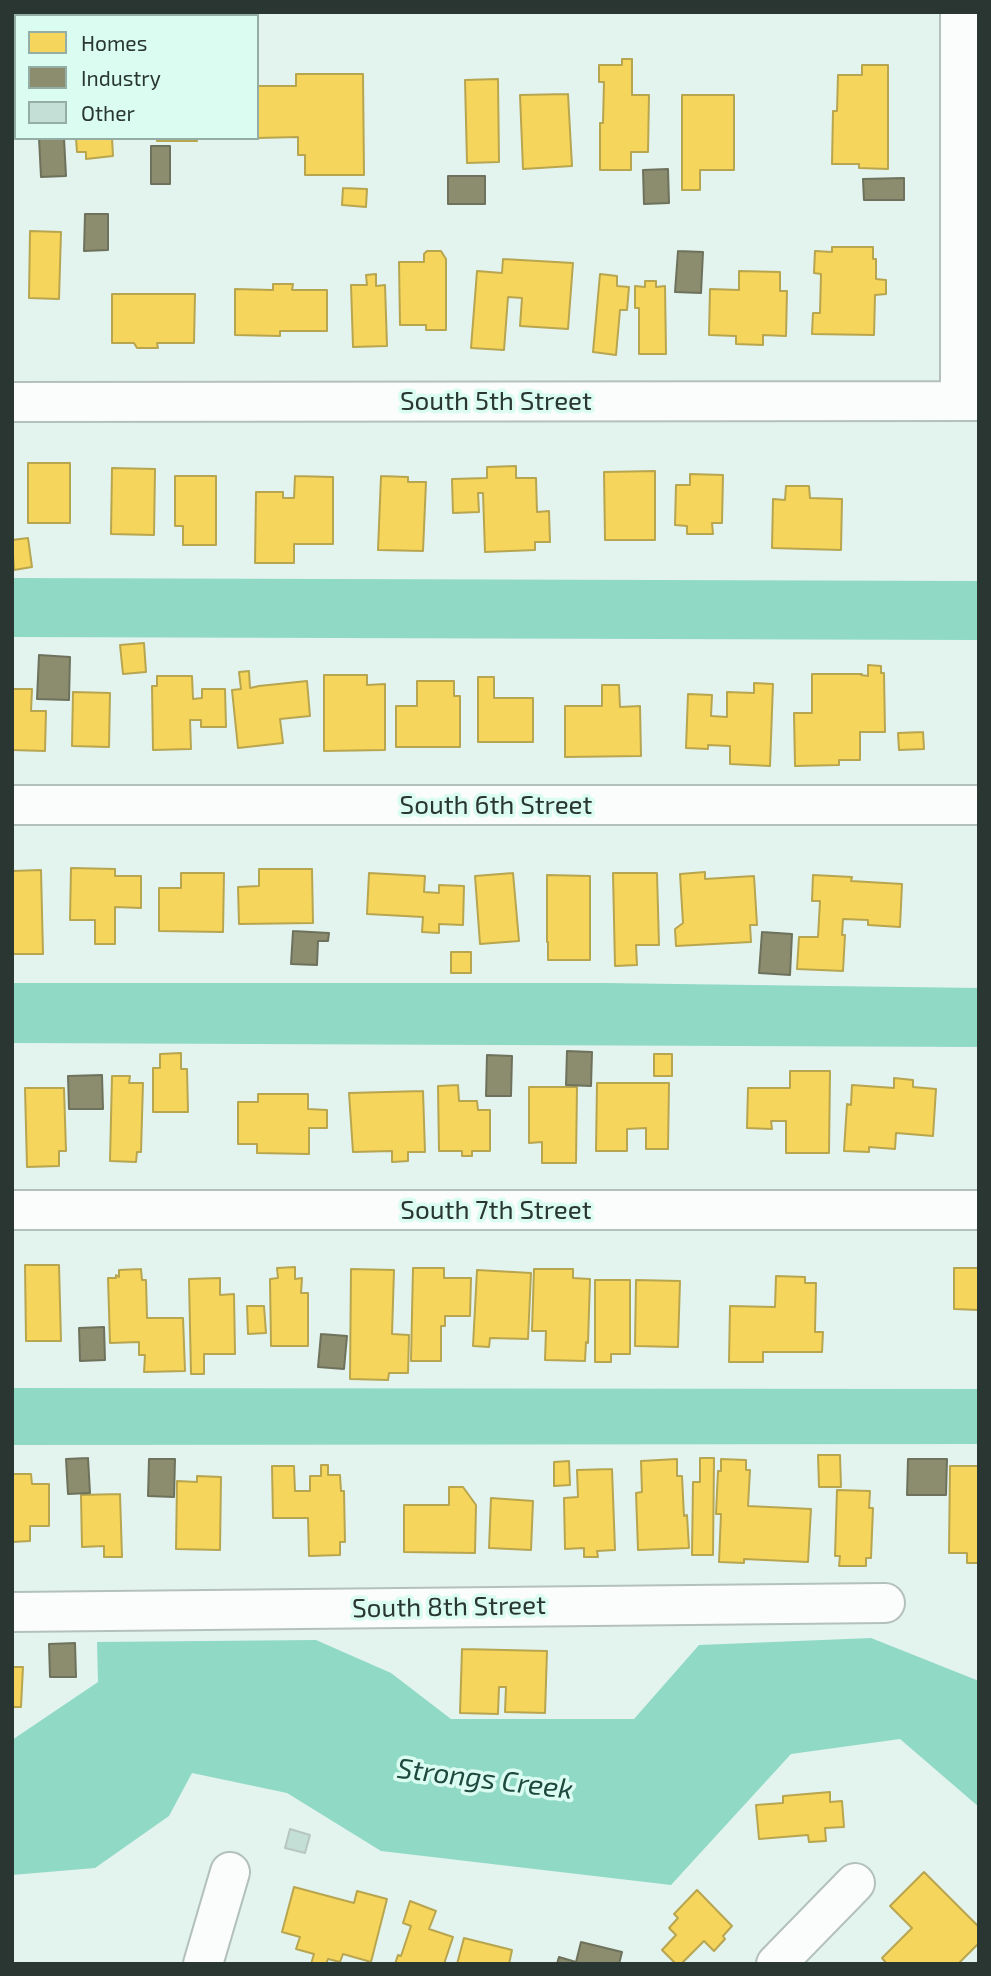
<!DOCTYPE html>
<style>
body{margin:0}
#map{position:relative;width:991px;height:1976px;overflow:hidden;background:#e3f4ee;font-family:"Exo 2",sans-serif}
canvas{display:block}
.frame{position:absolute;inset:0;border:14px solid #293632;pointer-events:none}
.legend{position:absolute;left:14px;top:14px;width:245px;height:126px;box-sizing:border-box;background:#dbfcf1;border:2px solid #94ada5;margin:0;padding:9px 12px;list-style:none;font-size:21px;color:#293632}
.legend li{display:flex;align-items:center;gap:14px;height:35px}
.legend b{width:35px;border:2px solid #94ada5}
</style>
<div id="map">
<canvas width="991" height="1976"></canvas>
<div class="frame"></div>
<ul class="legend">
<li><b style="height:19px;background:#f6d55c"></b>Homes</li>
<li><b style="height:19px;background:#8c8c6e"></b>Industry</li>
<li><b style="height:19px;background:#c4dfd6"></b>Other</li>
</ul>
</div>
<script>
const context = document.querySelector('canvas').getContext('2d');
context.lineJoin = 'round';
function paint(path, color) { context.fillStyle = color; context.fill(path, 'evenodd'); }
const toPath = rows => new Path2D(rows.map(r => 'M' + r).join(''));
function trace(path, color, width, dash) { context.strokeStyle = color; context.lineWidth = width; context.lineCap = dash ? 'butt' : 'round'; context.setLineDash(dash || []); context.stroke(path); }
function label(font, color, halo, rows, align = 'center') {
  context.font = font + ' "Exo 2",sans-serif'; context.lineWidth = 7; context.setLineDash([]); context.textBaseline = 'middle'; context.strokeStyle = halo; context.fillStyle = color; for (const [text, x, y, turn = 0] of rows) {
    context.save(); context.translate(x, y); context.rotate((+turn || 0) * Math.PI / 180); context.textAlign = isNaN(turn) ? turn : align; if (halo) context.strokeText(text, 0, 0); context.fillText(text, 0, 0); context.restore();
  }
}
const water = toPath([
 [12,578,979,581,979,640,12,637],
 [12,983,603,983,979,988,979,1047,12,1043],
 [12,1388,979,1389,979,1444,12,1445],
 [871,1638,979,1681,979,1807,900,1739,791,1754,671,1885,381,1851,287,1793,192,1773,169,1816,95,1868,12,1875,12,1740,98,1682,97,1642,316,1640,391,1673,451,1719,634,1719,699,1645]
]);
const homes = toPath([
 [622,59,632,59,632,95,649,95,648,152,631,152,631,170,600,170,600,123,603,123,604,82,599,82,599,65,622,65,622,59],
 [862,65,888,65,888,169,859,168,859,164,832,164,833,111,837,111,838,75,862,75,862,65],
 [12,71,16,71,16,127,12,127,12,71],
 [296,74,363,74,364,175,305,175,305,155,298,155,298,137,257,138,257,86,296,86,296,74],
 [498,79,499,162,467,163,465,80,498,79],
 [568,94,572,166,523,169,520,95,568,94],
 [682,95,734,95,734,170,700,170,700,190,682,190,682,95],
 [76,138,112,138,113,156,86,159,86,152,77,152,76,138],
 [157,138,197,138,197,141,157,141,157,138],
 [343,188,367,189,366,207,342,205,343,188],
 [30,231,61,232,59,299,29,298,30,231],
 [832,247,873,247,873,259,876,259,876,279,886,280,886,294,875,295,874,335,812,334,813,313,820,313,821,274,814,273,815,251,832,252,832,247],
 [427,251,441,251,446,259,446,330,426,330,426,325,400,325,399,262,424,262,424,254,427,251],
 [503,259,573,263,568,329,520,326,522,298,508,297,504,350,471,348,477,271,502,273,503,259],
 [739,271,780,272,780,291,787,291,786,336,763,335,763,345,736,344,736,336,709,335,710,289,739,290,739,271],
 [376,274,376,286,385,285,387,346,353,347,351,285,367,285,366,275,376,274],
 [600,274,617,276,617,286,629,287,627,310,620,310,616,355,593,352,600,274],
 [645,281,656,281,656,287,665,286,666,354,639,354,639,308,635,308,635,286,645,287,645,281],
 [273,284,293,284,292,290,327,290,327,331,280,331,280,336,235,335,235,289,273,290,273,284],
 [112,294,195,294,194,343,157,343,158,348,137,348,134,343,112,343,112,294],
 [28,463,70,463,70,523,28,523,28,463],
 [516,466,516,478,536,478,537,512,549,511,550,542,535,542,535,550,485,552,483,493,478,493,479,512,453,513,452,479,487,478,487,467,516,466],
 [112,468,155,469,154,535,111,534,112,468],
 [655,471,655,540,605,540,604,472,655,471],
 [690,474,723,475,722,523,712,523,713,534,687,534,687,526,675,525,676,485,690,485,690,474],
 [175,476,216,476,216,545,183,545,183,526,175,526,175,476],
 [295,476,333,477,333,544,294,544,294,563,255,563,256,492,283,492,283,498,294,498,295,476],
 [381,476,408,477,408,482,426,482,423,551,378,550,381,476],
 [786,486,809,486,810,498,842,499,841,550,772,548,773,499,785,500,786,486],
 [28,538,32,567,14,570,12,540,28,538],
 [144,643,146,672,123,674,120,645,144,643],
 [868,665,881,666,881,673,884,673,885,732,860,732,860,760,839,760,839,765,795,766,794,713,812,713,812,674,862,674,861,675,868,676,868,665],
 [249,671,250,688,259,686,307,681,310,716,280,719,283,743,238,748,232,690,241,689,239,672,249,671],
 [324,675,367,675,367,685,385,684,385,750,324,751,324,675],
 [157,676,192,676,193,699,202,698,202,689,225,689,226,727,201,727,201,720,190,720,191,749,153,750,152,686,157,686,157,676],
 [478,677,494,677,494,698,533,698,533,742,478,742,478,677],
 [417,681,454,681,454,696,460,696,460,747,396,747,396,706,417,706,417,681],
 [754,683,773,684,770,766,730,764,730,746,708,745,708,749,686,748,688,694,712,695,711,716,727,717,727,692,754,693,754,683],
 [602,685,619,685,620,707,640,706,641,756,565,757,565,706,602,706,602,685],
 [12,689,32,689,31,711,46,711,45,751,12,750,12,689],
 [73,692,110,693,109,747,72,746,73,692],
 [923,732,924,749,899,750,898,733,923,732],
 [71,868,115,869,115,876,141,876,141,908,115,907,115,944,95,944,95,920,70,920,71,868],
 [259,869,312,869,313,923,239,924,238,887,259,886,259,869],
 [41,870,43,954,12,954,12,871,41,870],
 [705,872,705,879,754,876,757,925,750,925,751,942,676,946,675,929,683,923,680,874,705,872],
 [181,873,224,873,223,932,159,931,159,888,181,888,181,873],
 [369,873,425,876,424,892,439,893,439,885,464,886,463,925,439,924,439,933,422,932,423,917,367,914,369,873],
 [513,873,519,941,480,944,475,876,513,873],
 [613,873,657,873,659,945,636,945,637,965,615,966,613,873],
 [547,875,590,876,590,960,548,960,548,942,547,942,547,875],
 [813,875,852,877,851,881,902,884,900,927,868,925,868,920,843,919,842,935,845,935,843,971,797,969,799,937,818,937,820,901,812,901,813,875],
 [451,952,471,952,471,973,451,973,451,952],
 [181,1053,181,1069,187,1069,188,1112,153,1112,153,1068,160,1068,160,1054,181,1053],
 [654,1054,672,1054,672,1076,654,1076,654,1054],
 [790,1071,830,1071,829,1153,786,1153,786,1121,771,1121,772,1129,747,1128,748,1088,790,1088,790,1071],
 [112,1076,130,1076,129,1083,143,1083,141,1152,137,1152,136,1162,110,1161,112,1076],
 [894,1078,913,1080,913,1087,936,1089,933,1136,896,1133,895,1149,869,1147,869,1152,844,1151,847,1104,851,1105,852,1085,894,1088,894,1078],
 [597,1083,669,1083,668,1149,646,1149,646,1128,627,1129,627,1151,596,1151,597,1083],
 [458,1085,459,1101,477,1101,478,1110,490,1110,490,1151,472,1151,472,1156,462,1156,462,1151,439,1151,438,1086,458,1085],
 [529,1087,577,1087,576,1163,542,1163,542,1142,529,1143,529,1087],
 [25,1088,64,1088,66,1151,59,1151,59,1166,27,1167,25,1088],
 [423,1091,425,1152,408,1152,408,1161,392,1162,392,1151,353,1152,349,1093,423,1091],
 [258,1094,308,1094,308,1109,327,1110,327,1128,309,1128,309,1154,257,1153,257,1144,238,1144,238,1102,258,1102,258,1094],
 [25,1265,59,1265,61,1341,26,1341,25,1265],
 [295,1267,295,1279,302,1278,301,1293,308,1293,308,1346,271,1346,270,1279,278,1278,277,1268,295,1267],
 [413,1268,444,1268,444,1278,471,1278,470,1316,445,1316,445,1326,441,1326,441,1361,411,1361,413,1268],
 [954,1268,979,1268,979,1310,954,1309,954,1268],
 [141,1269,142,1280,146,1280,147,1318,183,1318,185,1371,144,1372,145,1355,139,1355,139,1342,110,1343,108,1278,116,1278,116,1275,119,1277,119,1270,141,1269],
 [351,1269,394,1270,392,1334,409,1335,408,1373,389,1373,388,1380,350,1379,351,1269],
 [534,1269,573,1269,573,1278,590,1279,588,1343,586,1342,585,1361,545,1360,546,1331,532,1331,534,1269],
 [477,1270,531,1273,528,1339,490,1338,489,1347,473,1346,477,1270],
 [776,1276,805,1277,805,1283,816,1283,815,1332,823,1332,822,1352,763,1352,763,1362,729,1362,730,1306,775,1307,776,1276],
 [220,1278,220,1295,234,1294,235,1354,204,1354,204,1374,191,1374,189,1279,220,1278],
 [595,1280,630,1280,630,1354,611,1354,611,1362,595,1362,595,1280],
 [636,1280,680,1281,678,1347,635,1346,636,1280],
 [247,1306,264,1306,266,1333,248,1334,247,1306],
 [818,1455,840,1455,841,1487,819,1487,818,1455],
 [700,1458,714,1458,713,1555,692,1555,693,1482,700,1482,700,1458],
 [677,1459,677,1476,682,1476,684,1516,687,1515,689,1548,638,1550,636,1493,642,1492,641,1461,677,1459],
 [721,1459,746,1460,746,1470,750,1470,748,1506,811,1509,808,1562,744,1559,744,1563,719,1562,721,1514,716,1514,718,1471,721,1471,721,1459],
 [569,1461,570,1485,554,1486,554,1462,569,1461],
 [321,1465,328,1465,328,1475,340,1475,341,1491,344,1491,345,1542,340,1542,340,1555,309,1556,308,1518,273,1518,272,1466,294,1466,295,1491,310,1491,310,1476,321,1476,321,1465],
 [950,1466,979,1466,979,1563,967,1563,967,1553,949,1553,950,1466],
 [612,1469,615,1550,597,1551,598,1557,584,1557,584,1548,565,1549,564,1498,578,1497,577,1470,612,1469],
 [12,1474,31,1474,32,1484,49,1484,49,1526,30,1526,30,1541,12,1542,12,1474],
 [197,1476,221,1477,220,1550,176,1549,177,1481,197,1482,197,1476],
 [449,1487,463,1487,476,1505,475,1553,404,1552,404,1505,449,1505,449,1487],
 [837,1490,870,1491,869,1508,873,1508,871,1558,866,1558,866,1566,839,1566,840,1556,835,1556,837,1490],
 [120,1494,122,1557,104,1557,104,1546,82,1547,81,1495,120,1494],
 [491,1498,533,1501,531,1550,489,1548,491,1498],
 [462,1649,547,1651,545,1713,505,1712,506,1687,499,1687,498,1714,460,1713,462,1649],
 [12,1667,23,1667,21,1707,12,1707,12,1710,12,1667],
 [830,1792,830,1802,842,1801,844,1827,825,1828,826,1841,809,1842,808,1835,759,1839,756,1805,783,1803,783,1796,830,1792],
 [924,1872,979,1927,979,1943,958,1964,887,1964,882,1958,912,1928,890,1906,924,1872],
 [294,1887,354,1903,357,1891,387,1899,371,1962,343,1954,340,1962,328,1959,326,1964,311,1964,314,1954,296,1949,300,1937,282,1932,294,1887],
 [697,1890,732,1926,723,1936,725,1939,714,1951,704,1941,681,1964,676,1964,662,1950,676,1935,669,1928,678,1918,674,1914,697,1890],
 [410,1901,436,1911,429,1929,453,1937,444,1964,395,1964,398,1955,401,1956,411,1926,403,1923,410,1901],
 [464,1938,512,1950,509,1964,457,1964,464,1938]
]);
const industry = toPath([
 [39,138,64,138,66,176,41,177,39,138],
 [151,146,170,146,170,184,151,184,151,146],
 [668,169,669,203,644,204,643,170,668,169],
 [448,176,485,176,485,204,448,204,448,176],
 [904,178,904,200,864,200,863,179,904,178],
 [85,214,108,214,108,250,84,251,85,214],
 [678,251,703,252,701,293,675,292,678,251],
 [39,655,70,657,69,700,37,699,39,655],
 [293,931,329,933,328,941,318,941,317,965,291,964,293,931],
 [762,932,792,934,790,975,759,973,762,932],
 [567,1051,592,1052,591,1086,566,1085,567,1051],
 [487,1055,512,1056,511,1096,486,1096,487,1055],
 [102,1075,103,1109,69,1109,68,1076,102,1075],
 [104,1327,105,1360,80,1361,79,1328,104,1327],
 [321,1334,347,1336,344,1369,318,1367,321,1334],
 [88,1458,90,1493,68,1494,66,1459,88,1458],
 [149,1459,175,1459,174,1497,148,1496,149,1459],
 [908,1459,947,1459,946,1495,907,1495,908,1459],
 [75,1643,76,1677,50,1677,49,1644,75,1643],
 [581,1942,622,1952,619,1964,557,1964,559,1957,576,1962,581,1942]
]);
const building = toPath([
 [290,1829,310,1835,305,1853,285,1848,290,1829]
]);
const minor = toPath([
 [960,12,960,401],
 [12,402,979,401],
 [12,805,979,805],
 [12,1210,979,1210],
 [12,1612,885,1603],
 [203,1964,230,1872],
 [776,1964,855,1883]
]);
const streetNames = [
 ["South 5th Street",496,401],
 ["South 6th Street",496,805],
 ["South 7th Street",496,1210],
 ["South 8th Street",449,1607,-1]
];
const waterNames = [
 ["Strongs Creek",485,1779,7]
];
paint(water, '#90d9c5');
paint(homes, '#f6d55c');
trace(homes, '#b8a54f', 2);
paint(industry, '#8c8c6e');
trace(industry, '#6e725c', 2);
paint(building, '#c4dfd6');
trace(building, '#b8c6c1', 2);
trace(minor, '#b3c0bb', 42);
trace(minor, '#fbfdfc', 38);
label('26px', '#293632', '#dbfcf1', streetNames);
label('italic 28px', '#1e493e', '#dbfcf1', waterNames);
</script>
